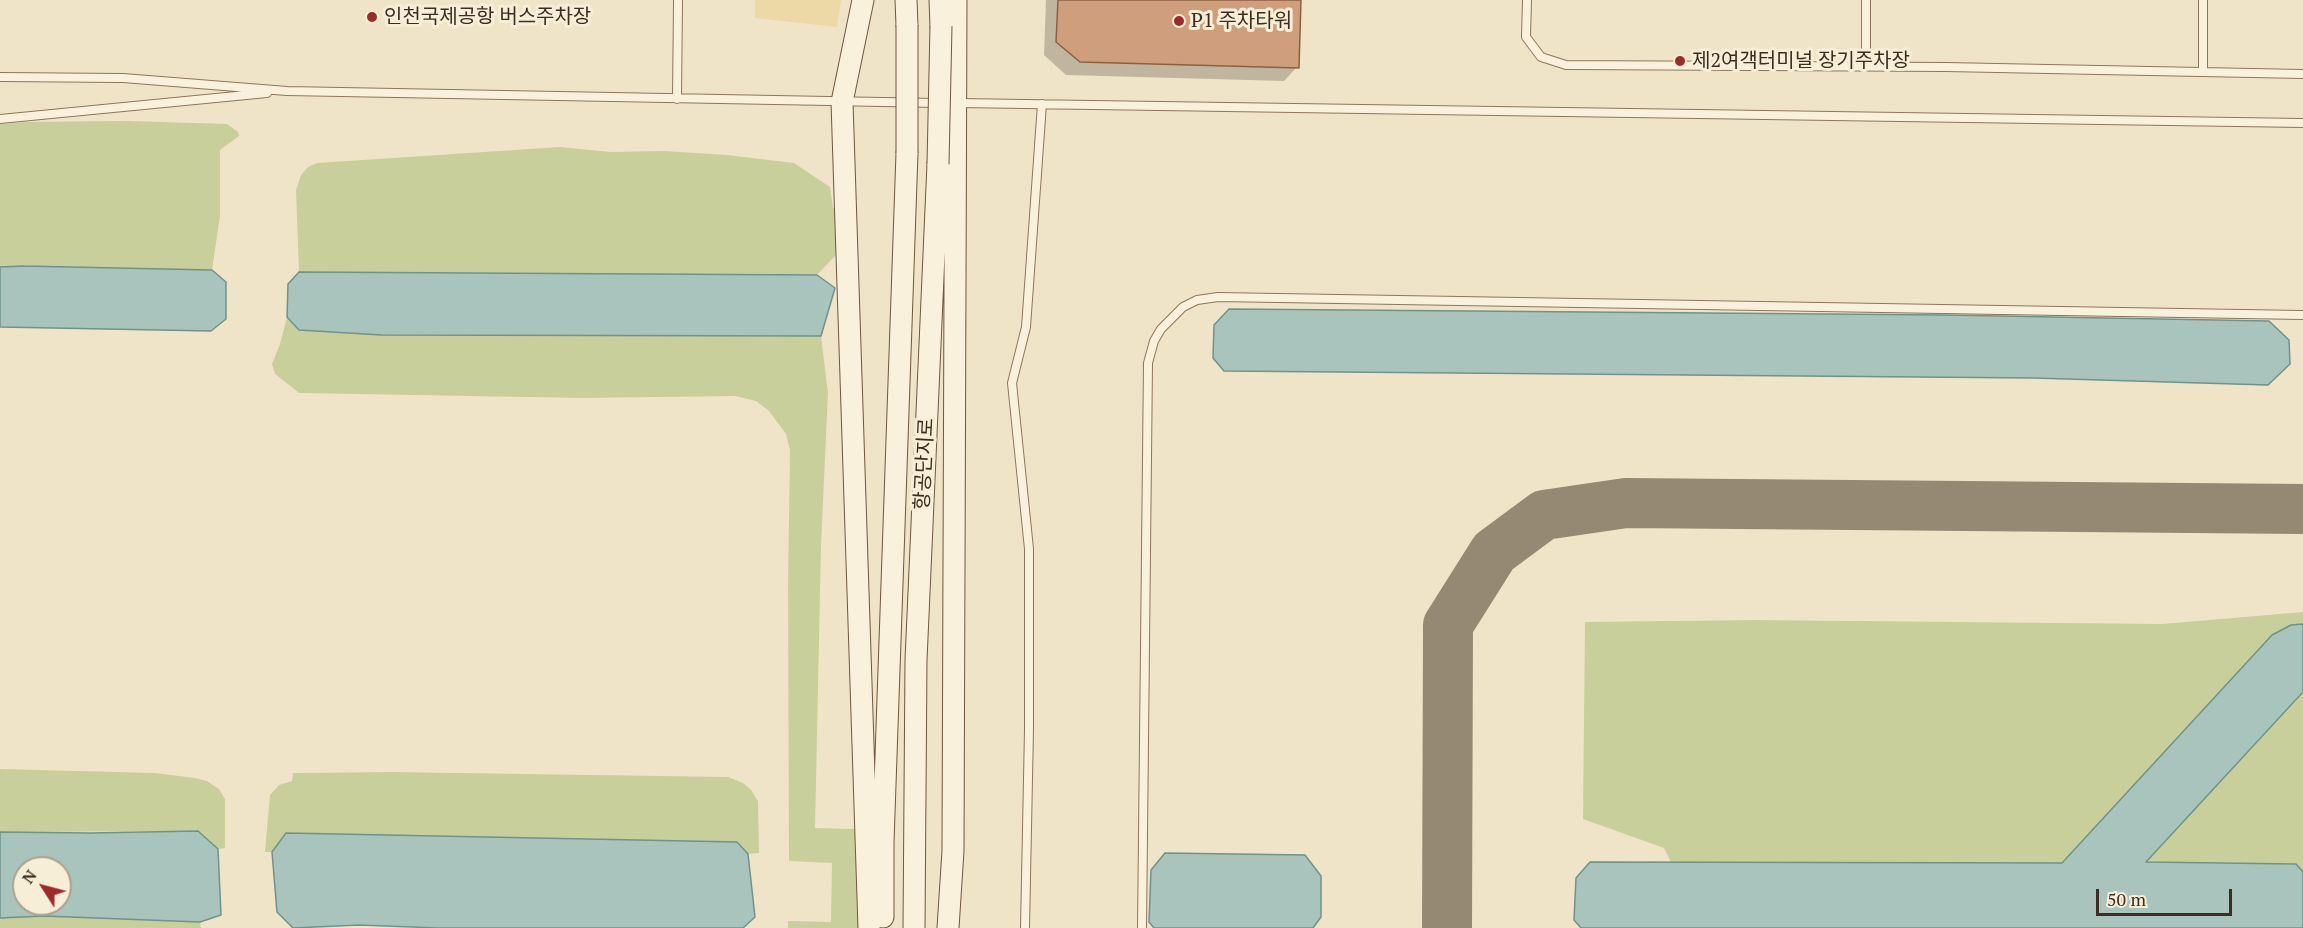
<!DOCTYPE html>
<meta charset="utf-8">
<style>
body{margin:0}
#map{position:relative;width:2303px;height:928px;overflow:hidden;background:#f0e4c8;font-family:"PT Serif",serif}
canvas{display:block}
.north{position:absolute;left:12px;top:856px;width:60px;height:60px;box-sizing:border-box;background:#f7eed8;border:2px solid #ada18e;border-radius:50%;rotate:306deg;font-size:16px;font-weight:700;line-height:24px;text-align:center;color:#3d2e20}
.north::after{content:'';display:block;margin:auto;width:21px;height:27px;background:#9e2a2b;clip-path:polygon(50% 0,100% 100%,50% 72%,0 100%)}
.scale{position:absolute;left:2096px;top:889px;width:136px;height:27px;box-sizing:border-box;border:3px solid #3d2e20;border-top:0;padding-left:8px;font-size:18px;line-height:21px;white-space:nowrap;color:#3d2e20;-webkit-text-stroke:4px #f7eed8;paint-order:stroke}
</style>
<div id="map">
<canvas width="2303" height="928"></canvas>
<div class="north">N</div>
<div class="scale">50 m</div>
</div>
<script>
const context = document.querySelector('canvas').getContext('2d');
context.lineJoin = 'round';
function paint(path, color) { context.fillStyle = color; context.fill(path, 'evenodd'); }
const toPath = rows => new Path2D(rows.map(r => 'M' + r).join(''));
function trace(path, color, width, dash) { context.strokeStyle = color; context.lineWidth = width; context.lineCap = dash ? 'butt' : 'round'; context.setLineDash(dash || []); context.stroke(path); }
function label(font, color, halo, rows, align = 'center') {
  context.font = font + ' "PT Serif","Noto Sans KR",serif'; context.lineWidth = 6; context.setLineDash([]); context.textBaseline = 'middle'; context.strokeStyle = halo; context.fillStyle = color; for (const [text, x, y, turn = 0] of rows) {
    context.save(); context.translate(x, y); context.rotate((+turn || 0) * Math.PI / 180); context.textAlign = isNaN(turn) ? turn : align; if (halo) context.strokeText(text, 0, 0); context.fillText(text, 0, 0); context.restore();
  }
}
const green = toPath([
 [128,121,227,124,238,132,239,136,220,150,220,216,212,270,0,267,0,124,24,122],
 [560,147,611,152,664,151,727,155,794,163,830,187,833,208,838,212,837,246,835,256,817,275,299,272,296,190,301,175,308,167,317,163],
 [287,317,299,330,381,335,821,336,828,393,821,545,815,828,856,829,861,928,788,928,788,921,831,922,832,863,789,861,788,584,790,450,786,434,769,411,756,401,735,396,582,398,299,393,275,374,272,364,280,344],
 [2303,612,2303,928,1703,928,1664,848,1583,819,1585,622,1755,620,2162,624],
 [0,769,155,773,195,778,207,781,219,789,225,799,225,848,218,849,198,831,0,832],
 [392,772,728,777,743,783,751,790,758,801,759,853,748,854,737,842,286,833,272,852,265,852,270,795,279,785,292,781,293,773],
 [44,916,200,922,201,928,0,928,0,918]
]);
const sand = toPath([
 [755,0,841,0,837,27,755,18]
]);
const water = toPath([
 [24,266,212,270,226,282,226,319,211,331,0,327,0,267,24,266],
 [299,272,817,275,835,288,821,336,381,335,299,330,287,317,288,284,299,272],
 [1229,309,1947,315,2269,321,2289,340,2290,364,2268,385,2033,378,1224,371,1213,358,1214,325,1229,309],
 [2303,624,2303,692,2146,862,2296,864,2303,872,2303,928,1581,928,1574,920,1576,878,1590,862,2062,863,2272,635,2291,625,2303,624],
 [198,831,218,849,221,915,200,922,44,916,0,918,0,832,90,833,198,831],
 [24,868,60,868,60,904,24,904,24,868],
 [286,833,737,842,748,854,755,917,743,928,438,928,359,925,293,928,277,912,272,852,286,833],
 [1165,853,1305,855,1321,876,1321,917,1313,928,1154,928,1149,922,1151,870,1165,853]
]);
const shadow = toPath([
 [1046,0,1299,0,1297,67,1284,81,1066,75,1044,55]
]);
const taxiway = toPath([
 [1447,928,1448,625,1494,552,1544,515,1626,503,2303,509]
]);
const building = toPath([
 [1058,0,1301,0,1299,68,1080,62,1056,42,1058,0]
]);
const lane = toPath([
 [1527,0,1526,37,1541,57,1566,65,1946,67,2303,74],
 [1866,66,1866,0],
 [2203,72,2203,0],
 [0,77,123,78,287,91,937,103],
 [677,99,678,0],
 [958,103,2303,123],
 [0,119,267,93],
 [1025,928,1029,729,1029,549,1012,383,1026,327,1042,104],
 [1142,928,1148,363,1154,341,1161,329,1183,307,1197,300,1218,297,2303,315]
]);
const secondary = toPath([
 [863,0,842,102,869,928],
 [906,0,907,25],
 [940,0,941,26],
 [883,917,883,842,907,153],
 [914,928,916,660,938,164],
 [948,928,953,851,956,0]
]);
const secondaryBridge = toPath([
 [907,153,907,25],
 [938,164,941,26]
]);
const markers = [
 [372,17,6,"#9e2a2b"],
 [1179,21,6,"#9e2a2b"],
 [1680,61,6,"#9e2a2b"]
];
const poiNames = [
 ["인천국제공항 버스주차장",384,17],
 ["P1 주차타워",1191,21],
 ["제2여객터미널 장기주차장",1692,61]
];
const streetNames = [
 ["항공단지로",925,464,-87]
];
paint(green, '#c9cf9b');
paint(sand, '#ecd9a5');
paint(water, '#a9c4bc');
trace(water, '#6f938a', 1.5);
paint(shadow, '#0003');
trace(taxiway, '#968974', 50);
paint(building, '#cf9f7d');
trace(building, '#8d5f41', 1.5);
trace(lane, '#8d765c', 10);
trace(secondary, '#6f573f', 23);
trace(lane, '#faf1dc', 8);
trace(secondary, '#faf1dc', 21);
trace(secondaryBridge, '#6f573f', 23, []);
trace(secondaryBridge, '#faf1dc', 21);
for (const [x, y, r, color] of markers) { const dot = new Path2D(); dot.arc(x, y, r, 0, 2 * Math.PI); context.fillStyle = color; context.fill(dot); trace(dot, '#f7eed8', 2); }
label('20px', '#3d2e20', '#f7eed8', poiNames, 'left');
label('20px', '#3d2e20', '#f7eed8', streetNames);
</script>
